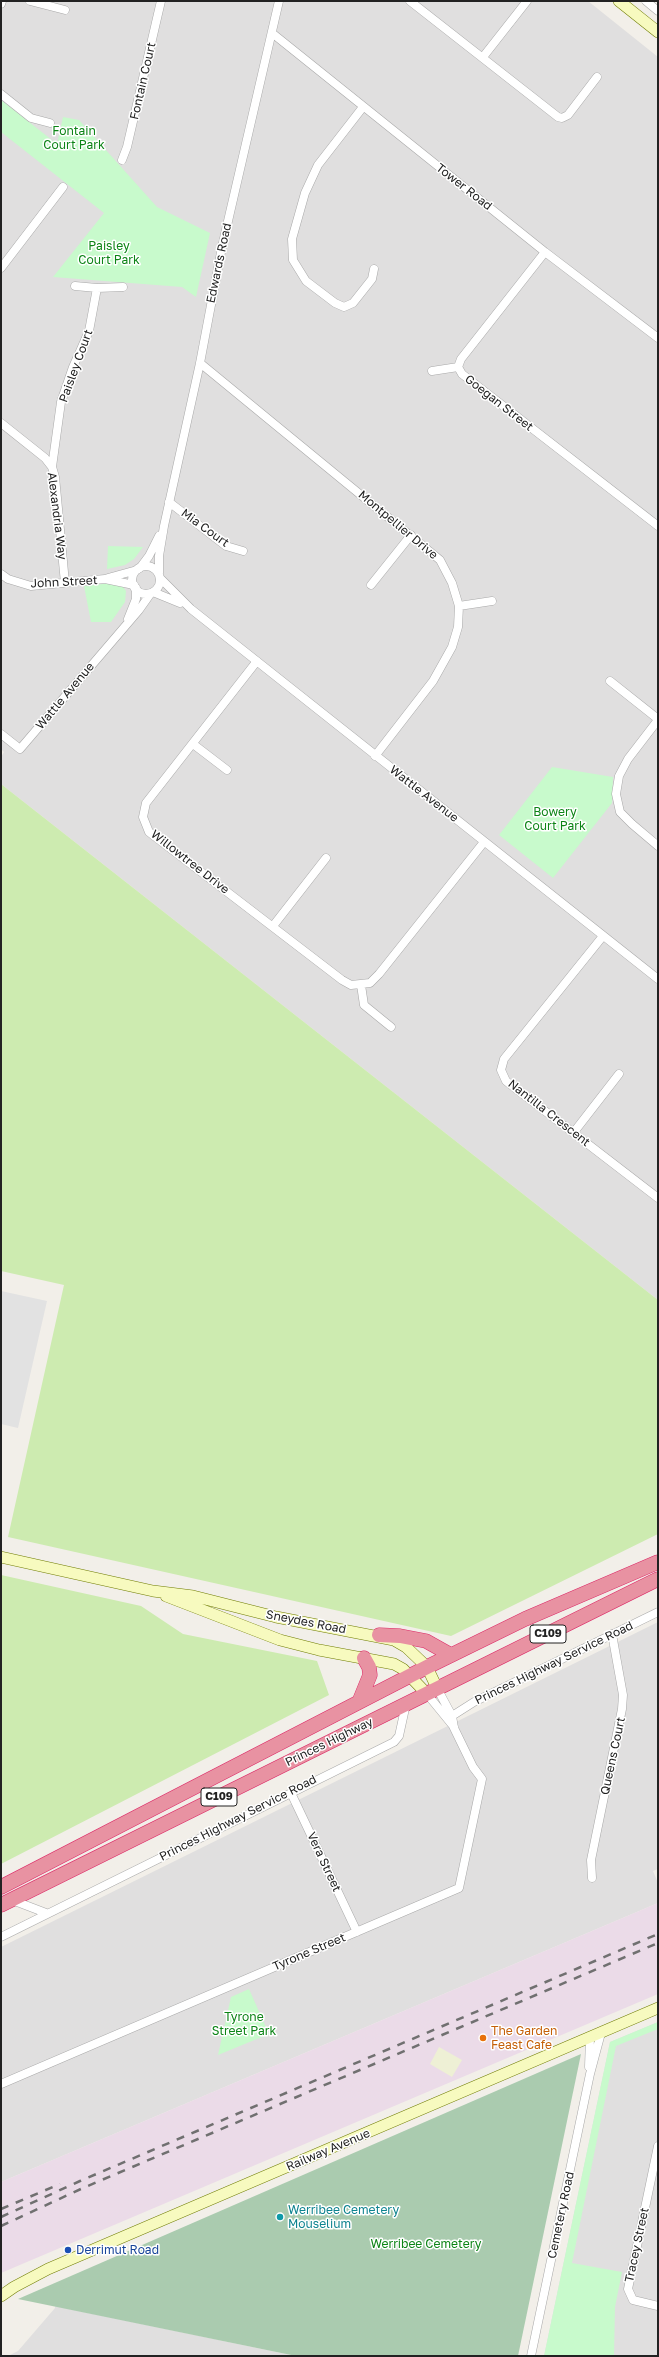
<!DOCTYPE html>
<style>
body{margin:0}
#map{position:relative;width:659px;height:2357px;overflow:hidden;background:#f2efe9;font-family:"Golos Text",sans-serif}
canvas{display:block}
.frame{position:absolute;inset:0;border:2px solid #222;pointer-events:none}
</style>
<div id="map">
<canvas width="659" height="2357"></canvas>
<div class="frame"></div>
</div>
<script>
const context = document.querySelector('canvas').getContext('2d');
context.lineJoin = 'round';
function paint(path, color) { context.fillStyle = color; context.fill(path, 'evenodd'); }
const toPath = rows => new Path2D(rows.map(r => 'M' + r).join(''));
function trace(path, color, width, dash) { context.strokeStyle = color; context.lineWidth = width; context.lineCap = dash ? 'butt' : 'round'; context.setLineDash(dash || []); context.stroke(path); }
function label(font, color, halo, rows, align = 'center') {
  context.font = font + ' "Golos Text",sans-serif'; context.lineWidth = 3; context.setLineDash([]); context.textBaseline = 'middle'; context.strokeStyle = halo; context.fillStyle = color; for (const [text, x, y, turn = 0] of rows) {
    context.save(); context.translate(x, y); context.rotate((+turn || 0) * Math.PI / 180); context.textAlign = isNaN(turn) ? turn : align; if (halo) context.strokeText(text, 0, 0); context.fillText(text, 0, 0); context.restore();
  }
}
const residential = toPath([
 [1,1,588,1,658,57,658,1300,1,784,1,757,4,752,1,749],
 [658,1622,658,1869,653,1871,658,1883,658,1903,1,2182,1,1947],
 [658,2022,658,2356,544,2356,610,2042],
 [55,2306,296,2356,8,2356,18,2351,55,2308]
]);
const industrial = toPath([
 [658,1903,658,1994,1,2273,1,2182]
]);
const farmland = toPath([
 [439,2047,462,2060,452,2077,430,2064]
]);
const grass = toPath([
 [1,784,658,1300,658,1534,451,1636,8,1537,64,1285,1,1271],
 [1,1575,141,1606,183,1634,317,1661,329,1695,1,1864]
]);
const cemetery = toPath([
 [581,2054,518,2356,296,2356,18,2299]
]);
const park = toPath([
 [1,100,57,144,63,117,79,120,157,207,210,233,196,297,182,287,53,277,104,213,1,132],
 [108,546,143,547,134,559,125,565,107,569],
 [112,583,122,586,126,591,125,602,111,622,91,622,84,586],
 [552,767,613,777,612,803,553,878,499,835],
 [249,1989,269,2034,218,2055,231,1997],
 [658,2022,658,2029,616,2046,572,2263,622,2272,615,2307,614,2356,544,2356,610,2042]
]);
const parking = toPath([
 [1,1291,47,1301,18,1428,1,1424]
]);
const street = toPath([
 [30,1,65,10],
 [410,1,558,117,562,118,568,115,597,77],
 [646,1,658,11],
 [1,4,2,1],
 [272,33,545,252,658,338],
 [483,57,527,1],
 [1,94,31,118,50,123],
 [363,107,318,165,305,193,292,239,293,260,306,281,335,303,344,307,353,303,372,279,374,269],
 [122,160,127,147,161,1],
 [545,252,461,359,458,367,462,374,658,526],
 [1,268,63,187],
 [75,286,97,288,123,287],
 [200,363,440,560,452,583,459,606,458,627,452,647,433,681,375,756],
 [432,371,458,367],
 [1,423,45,458,52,467,55,477,65,583],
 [52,467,61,402,73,367,89,331,97,288],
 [169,502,226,546,243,551],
 '132 580a14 14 0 1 1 28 0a14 14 0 1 1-28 0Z',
 [140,568,149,556,159,536],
 [159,573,159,556,164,526,200,363,222,247,279,1],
 [1,574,8,579,31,586,105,579,134,585],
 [108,578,137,570],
 [160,578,191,609,658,979],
 [371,585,411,535],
 [153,592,180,603],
 [459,606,492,601],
 [128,619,136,599,136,588],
 [257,661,146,803,143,817,149,832,342,980,351,985,370,983,379,974,484,842],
 [610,681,658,719],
 [658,720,628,759,619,776,616,794,620,812,632,824,658,846],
 [1,734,20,749,139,610,151,593],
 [193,744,227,770],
 [273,926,326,858],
 [603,936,504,1059,501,1070,506,1081,658,1198],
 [361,985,364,1005,391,1027],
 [574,1132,619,1074],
 [427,1694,454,1727],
 [452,1716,474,1702,658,1612],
 [291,1793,357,1932],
 [592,1878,591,1860,622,1709,623,1695,612,1634],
 [12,1900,46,1913],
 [1,1937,394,1742,399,1736,406,1704],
 [589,2067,590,2038],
 [1,2084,459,1888,482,1779,473,1767,454,1728,452,1716,437,1688],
 [658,2146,628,2289,633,2300,658,2306],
 [531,2356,590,2074,601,2033]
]);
const secondary = toPath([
 [619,1,658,32],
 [1,1557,153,1591,193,1596,276,1617,394,1640,406,1647,427,1667,437,1688],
 [166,1596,280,1640,319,1650,394,1664,403,1669,427,1694],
 [1,2296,14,2287,48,2269,658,2008]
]);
const highway = toPath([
 [379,1635,400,1636,426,1641,451,1655],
 [359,1702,370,1675,369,1667,364,1658],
 [1,1887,427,1667,525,1619,658,1562],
 [1,1905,658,1579]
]);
const rail = toPath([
 [1,2209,60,2184],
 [1,2217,80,2181,658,1934],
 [1,2226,83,2188,658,1943]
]);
const markers = [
 [483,2038,4,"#e8710a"],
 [280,2217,4,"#0f9aa8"],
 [68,2250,4,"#1a4fb4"]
];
const shields = [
 [548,1634,36],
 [219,1797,36]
];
const shieldNames = [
 ["C109",548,1634],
 ["C109",219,1797]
];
const streetNames = [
 ["Fontain Court",143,81,-77],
 ["Tower Road",464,187,38],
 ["Edwards Road",219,263,-78],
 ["Paisley Court",76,366,-70],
 ["Goegan Street",499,403,38],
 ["Alexandria Way",57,516,83],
 ["Montpellier Drive",398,525,40],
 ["Mia Court",205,528,36],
 ["John Street",64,582,-3],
 ["Wattle Avenue",65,696,-50],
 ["Wattle Avenue",424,794,38],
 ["Willowtree Drive",190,862,38],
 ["Nantilla Crescent",549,1113,38],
 ["Sneydes Road",306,1622,11],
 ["Princes Highway Service Road",554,1663,-26],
 ["Princes Highway",329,1742,-26],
 ["Queens Court",613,1756,-78],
 ["Princes Highway Service Road",238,1818,-27],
 ["Vera Street",324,1862,65],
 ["Tyrone Street",309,1952,-23],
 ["Railway Avenue",328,2150,-23],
 ["Cemetery Road",561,2215,-78],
 ["Tracey Street",637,2245,-78]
];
const parkNames = [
 ["Fontain",74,131],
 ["Court Park",74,145],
 ["Paisley",109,246],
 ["Court Park",109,260],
 ["Bowery",555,812],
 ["Court Park",555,826],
 ["Tyrone",244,2017],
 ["Street Park",244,2031],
 ["Werribee Cemetery",426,2244]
];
const foodNames = [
 ["The Garden",491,2031],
 ["Feast Cafe",491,2045]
];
const cultureNames = [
 ["Werribee Cemetery",288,2210],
 ["Mouselium",288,2224]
];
const transitNames = [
 ["Derrimut Road",76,2250]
];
paint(residential, '#e0dfdf');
paint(industrial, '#ebdbe8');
paint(farmland, '#eef0d5');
paint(grass, '#cdebb0');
paint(cemetery, '#aacbaf');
paint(park, '#c8facc');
paint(parking, '#e2e2e2');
trace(street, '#a9a9a9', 9);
trace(secondary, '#707d05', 12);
trace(highway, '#dc2a67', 15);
trace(street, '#fff', 8);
trace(secondary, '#f7fabf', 11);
trace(highway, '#e892a2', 14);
trace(rail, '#707070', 2.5, [8, 8]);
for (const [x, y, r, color] of markers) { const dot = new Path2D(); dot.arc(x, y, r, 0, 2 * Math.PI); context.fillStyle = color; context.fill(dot); trace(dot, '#fff', 1.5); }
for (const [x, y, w] of shields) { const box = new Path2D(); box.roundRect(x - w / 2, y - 9, w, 18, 3); context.fillStyle = '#fff'; context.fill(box); trace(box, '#222', 1); }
label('bold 11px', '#222', null, shieldNames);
label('12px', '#222', '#fff', streetNames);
label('12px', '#0c8416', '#fff', parkNames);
label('12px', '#c56008', '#fff', foodNames, 'left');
label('12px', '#0d838f', '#fff', cultureNames, 'left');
label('12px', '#164399', '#fff', transitNames, 'left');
</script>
